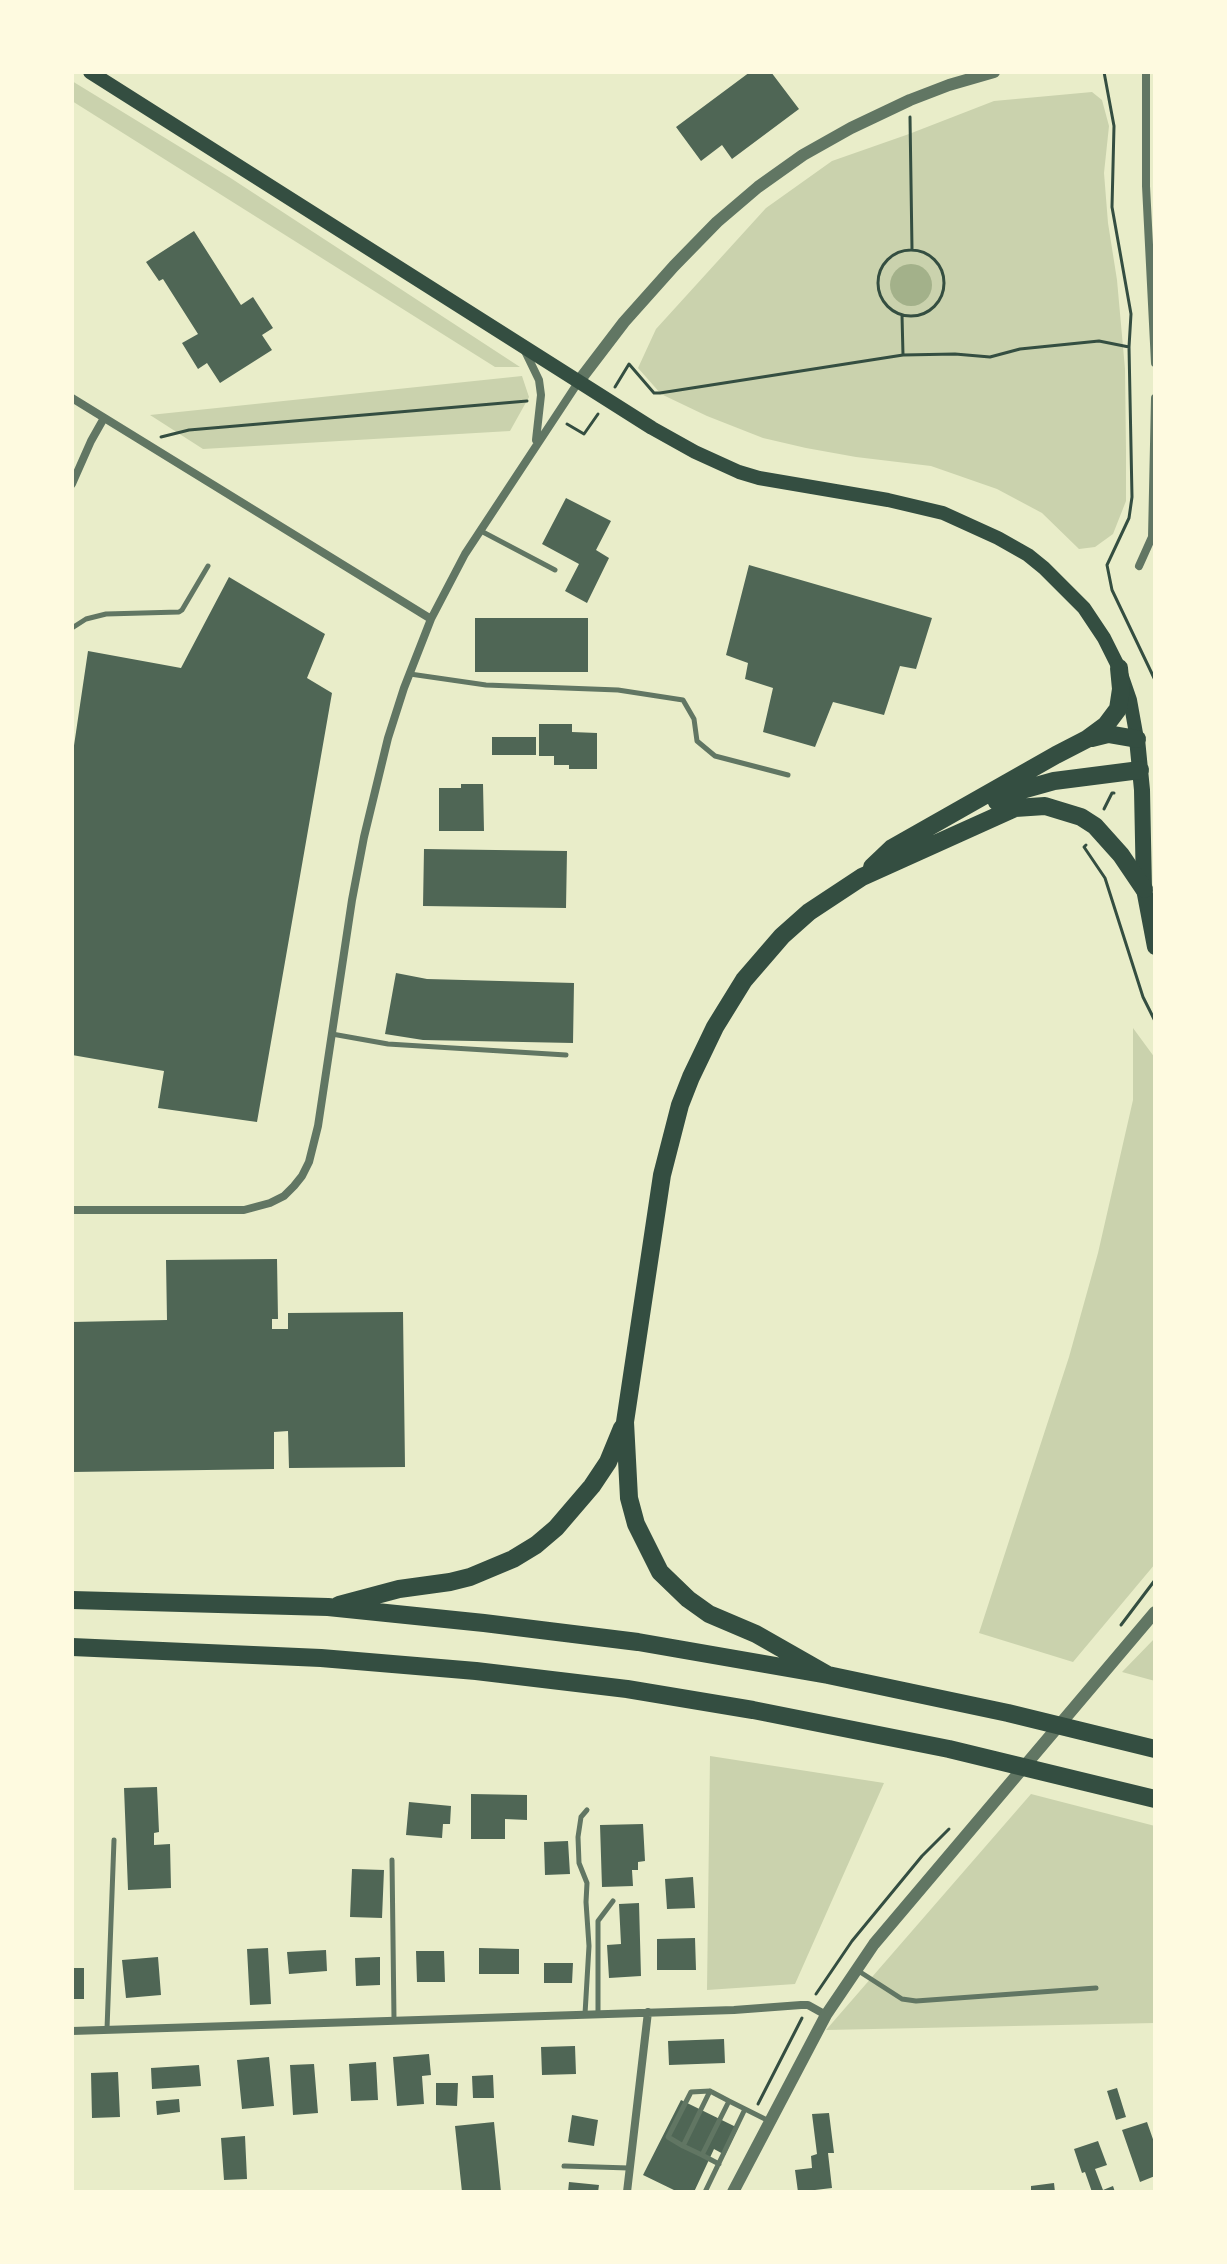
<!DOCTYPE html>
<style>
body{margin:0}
#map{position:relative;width:1227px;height:2264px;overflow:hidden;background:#e9edc9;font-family:"DM Sans",sans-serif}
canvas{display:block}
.frame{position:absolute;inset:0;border:74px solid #fefae0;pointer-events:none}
</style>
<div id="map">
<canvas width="1227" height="2264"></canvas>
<div class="frame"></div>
</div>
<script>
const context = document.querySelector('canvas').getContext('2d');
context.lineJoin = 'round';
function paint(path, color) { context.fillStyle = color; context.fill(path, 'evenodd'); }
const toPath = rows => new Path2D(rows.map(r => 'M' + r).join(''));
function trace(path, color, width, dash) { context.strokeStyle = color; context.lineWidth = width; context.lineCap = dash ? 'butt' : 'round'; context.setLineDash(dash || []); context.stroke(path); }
const green = toPath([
 [72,81,229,177,520,367,495,367,72,101],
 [1092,92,1102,100,1109,126,1104,173,1108,223,1117,280,1125,369,1126,451,1126,501,1113,534,1095,547,1079,549,1042,513,997,489,931,466,856,457,806,448,763,438,707,416,661,394,638,368,656,329,766,208,832,161,909,134,994,101],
 [522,376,529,397,510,431,203,449,150,415],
 [1133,1028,1155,1058,1155,1564,1073,1662,979,1633,1069,1357,1098,1253,1133,1100],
 [1155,1638,1155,1681,1122,1672],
 [710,1756,884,1783,795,1984,707,1990],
 [1031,1794,1155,1826,1155,2023,826,2030]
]);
const water = toPath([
 '890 285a21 21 0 1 1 42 0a21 21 0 1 1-42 0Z'
]);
const building = toPath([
 [750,72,771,72,799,109,732,159,722,145,701,161,676,127],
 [194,231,241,305,253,297,273,328,262,335,272,350,220,383,207,363,198,369,182,343,198,334,163,279,159,281,146,262],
 [566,498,611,521,596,550,609,558,587,603,565,591,579,564,542,544],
 [749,565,932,618,916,669,900,666,884,715,833,702,815,747,763,732,773,688,745,679,748,663,726,655],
 [229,577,325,634,307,678,332,693,257,1122,158,1108,164,1071,72,1055,72,759,88,651,181,668],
 [475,618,588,618,588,672,475,672],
 [539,724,572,724,572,732,597,733,597,769,569,769,569,765,554,765,554,756,539,756],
 [492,737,536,737,536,755,492,755],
 [461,784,483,784,484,831,439,831,439,788,461,788],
 [424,849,567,851,566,908,423,906],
 [396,973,427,979,574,983,573,1043,423,1040,385,1034],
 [277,1259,278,1319,272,1319,272,1329,288,1329,288,1313,403,1312,405,1467,289,1468,288,1431,274,1432,274,1469,72,1472,72,1322,167,1320,166,1260],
 [157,1787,159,1832,154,1833,154,1845,170,1844,171,1888,128,1890,124,1788],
 [471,1794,527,1795,527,1820,505,1819,505,1839,471,1839],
 [409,1802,451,1806,450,1824,443,1824,442,1838,406,1835],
 [643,1824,645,1861,638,1862,638,1870,632,1870,633,1886,602,1887,600,1825],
 [568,1841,570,1874,545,1875,544,1842],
 [352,1869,384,1870,382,1918,350,1917],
 [693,1877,695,1908,667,1909,665,1879],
 [639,1903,641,1976,609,1978,607,1945,621,1944,619,1904],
 [695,1938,696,1970,657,1970,657,1939],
 [268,1948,271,2004,250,2005,247,1949],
 [479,1948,519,1949,519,1974,479,1974],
 [326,1950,327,1971,289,1974,287,1952],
 [416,1951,444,1951,445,1982,417,1982],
 [158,1957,161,1995,126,1998,122,1960],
 [380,1957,380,1985,356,1986,355,1958],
 [544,1963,573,1963,572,1983,544,1983],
 [72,1968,84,1968,84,1999,72,1999],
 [724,2039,725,2063,669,2065,668,2041],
 [575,2046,576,2074,542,2075,541,2047],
 [429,2054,431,2075,422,2076,424,2104,397,2106,393,2057],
 [269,2057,274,2106,242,2109,237,2060],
 [376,2062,378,2100,351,2101,349,2064],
 [314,2064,318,2113,293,2115,290,2065],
 [199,2065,201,2086,152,2089,151,2068],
 [118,2072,120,2117,92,2118,91,2073],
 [493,2075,494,2098,473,2098,472,2076],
 [436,2083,458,2083,457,2106,436,2105],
 [1117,2088,1126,2117,1116,2120,1107,2091],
 [179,2099,180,2112,157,2115,156,2101],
 [681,2100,738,2128,725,2155,714,2149,694,2192,678,2192,643,2175],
 [829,2113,834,2153,828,2153,832,2188,798,2192,795,2170,812,2168,811,2156,817,2154,812,2114],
 [572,2115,598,2120,594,2146,568,2142],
 [494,2122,501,2192,462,2192,455,2126],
 [1147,2122,1155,2145,1155,2176,1140,2182,1122,2130],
 [245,2136,247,2179,224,2180,221,2138],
 [1098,2141,1107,2165,1095,2169,1103,2190,1113,2186,1115,2192,1092,2192,1085,2172,1082,2173,1074,2149],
 [569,2182,599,2185,598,2192,568,2192],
 [1054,2183,1055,2192,1031,2192,1031,2186]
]);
const path = toPath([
 [1104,72,1114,126,1112,207,1131,314,1129,347,1132,497,1129,518,1107,565,1112,590,1155,680],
 [910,117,912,249],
 '878 283a33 33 0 1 1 66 0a33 33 0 1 1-66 0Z',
 [902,315,903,355],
 [615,387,629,364,654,393,660,393,903,355,955,354,990,357,1020,349,1099,341,1129,347],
 [567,424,584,434,598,414],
 [161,437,189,430,527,401],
 [1104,809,1112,793,1114,793],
 [1086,845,1084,847,1105,878,1143,997,1155,1021],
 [1121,1625,1155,1580],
 [816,1994,852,1941,922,1856,949,1829],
 [758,2104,802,2018]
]);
const service = toPath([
 [481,531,555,570],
 [72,628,86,619,106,614,179,612,182,610,208,566],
 [410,674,486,685,618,690,683,700,694,719,697,741,715,756,788,775],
 [332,1034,388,1044,566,1055],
 [392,1860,394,2019],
 [857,1970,902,1999,916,2001,1096,1988],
 [598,2013,598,1921,613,1901],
 [585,2014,589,1946,586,1902,587,1883,579,1863,578,1837,581,1817,587,1810],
 [107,2029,114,1840],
 [683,2146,668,2137,691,2092,710,2091],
 [702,2155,683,2146,710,2091,729,2101],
 [719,2164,702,2155,729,2101,745,2109],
 [564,2166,629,2168],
 [705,2192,745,2109,769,2121]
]);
const minor = toPath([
 [1146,72,1146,186,1155,363],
 [524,349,539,380,541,395,536,440],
 [72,398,431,619],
 [72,484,91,441,104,418],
 [1139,566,1152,537,1155,398],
 [72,1210,244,1210,270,1203,284,1196,294,1186,302,1176,309,1162,318,1126,352,900,364,837,388,738,404,688,431,619,465,554,579,381],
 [72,2031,734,2010,801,2005,808,2005,826,2015],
 [627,2192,648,2012]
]);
const tertiary = toPath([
 [579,381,624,322,674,266,717,222,758,187,803,155,851,128,910,100,949,85,994,72],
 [733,2192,826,2015,874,1944,1155,1612]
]);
const secondary = toPath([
 [90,72,652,428,695,452,739,472,759,478,888,500,943,513,998,538,1028,555,1044,568,1084,608,1104,638,1119,668,1130,700,1137,739]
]);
const primary = toPath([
 [1137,739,1142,790,1144,889,1155,947]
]);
const motorway = toPath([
 [1092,738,1108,734,1137,739],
 [997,802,1011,793,1054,781,1140,770],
 [872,867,892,848,1056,755,1087,739,1106,725,1118,709,1121,689,1119,668],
 [72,1600,328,1607,484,1623,638,1642,828,1675,1008,1713,1155,1749],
 [339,1605,399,1589,450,1582,470,1577,513,1559,536,1545,556,1528,592,1486,608,1462,622,1428],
 [72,1647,321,1658,476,1671,627,1689,753,1710,949,1749,1155,1799],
 [828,1675,756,1634,709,1614,688,1599,660,1572,636,1524,629,1498,625,1422,662,1175,680,1105,691,1077,715,1027,744,980,782,936,809,912,862,877,1015,808,1045,806,1081,817,1095,826,1121,855,1144,889]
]);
paint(green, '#cad2ad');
paint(water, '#a3b18a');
paint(building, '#4f6655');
trace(path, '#344e41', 3);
trace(service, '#617663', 5);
trace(minor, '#617663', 8);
trace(tertiary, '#617663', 12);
trace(secondary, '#344e41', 14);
trace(primary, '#344e41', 16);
trace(motorway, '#344e41', 18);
</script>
